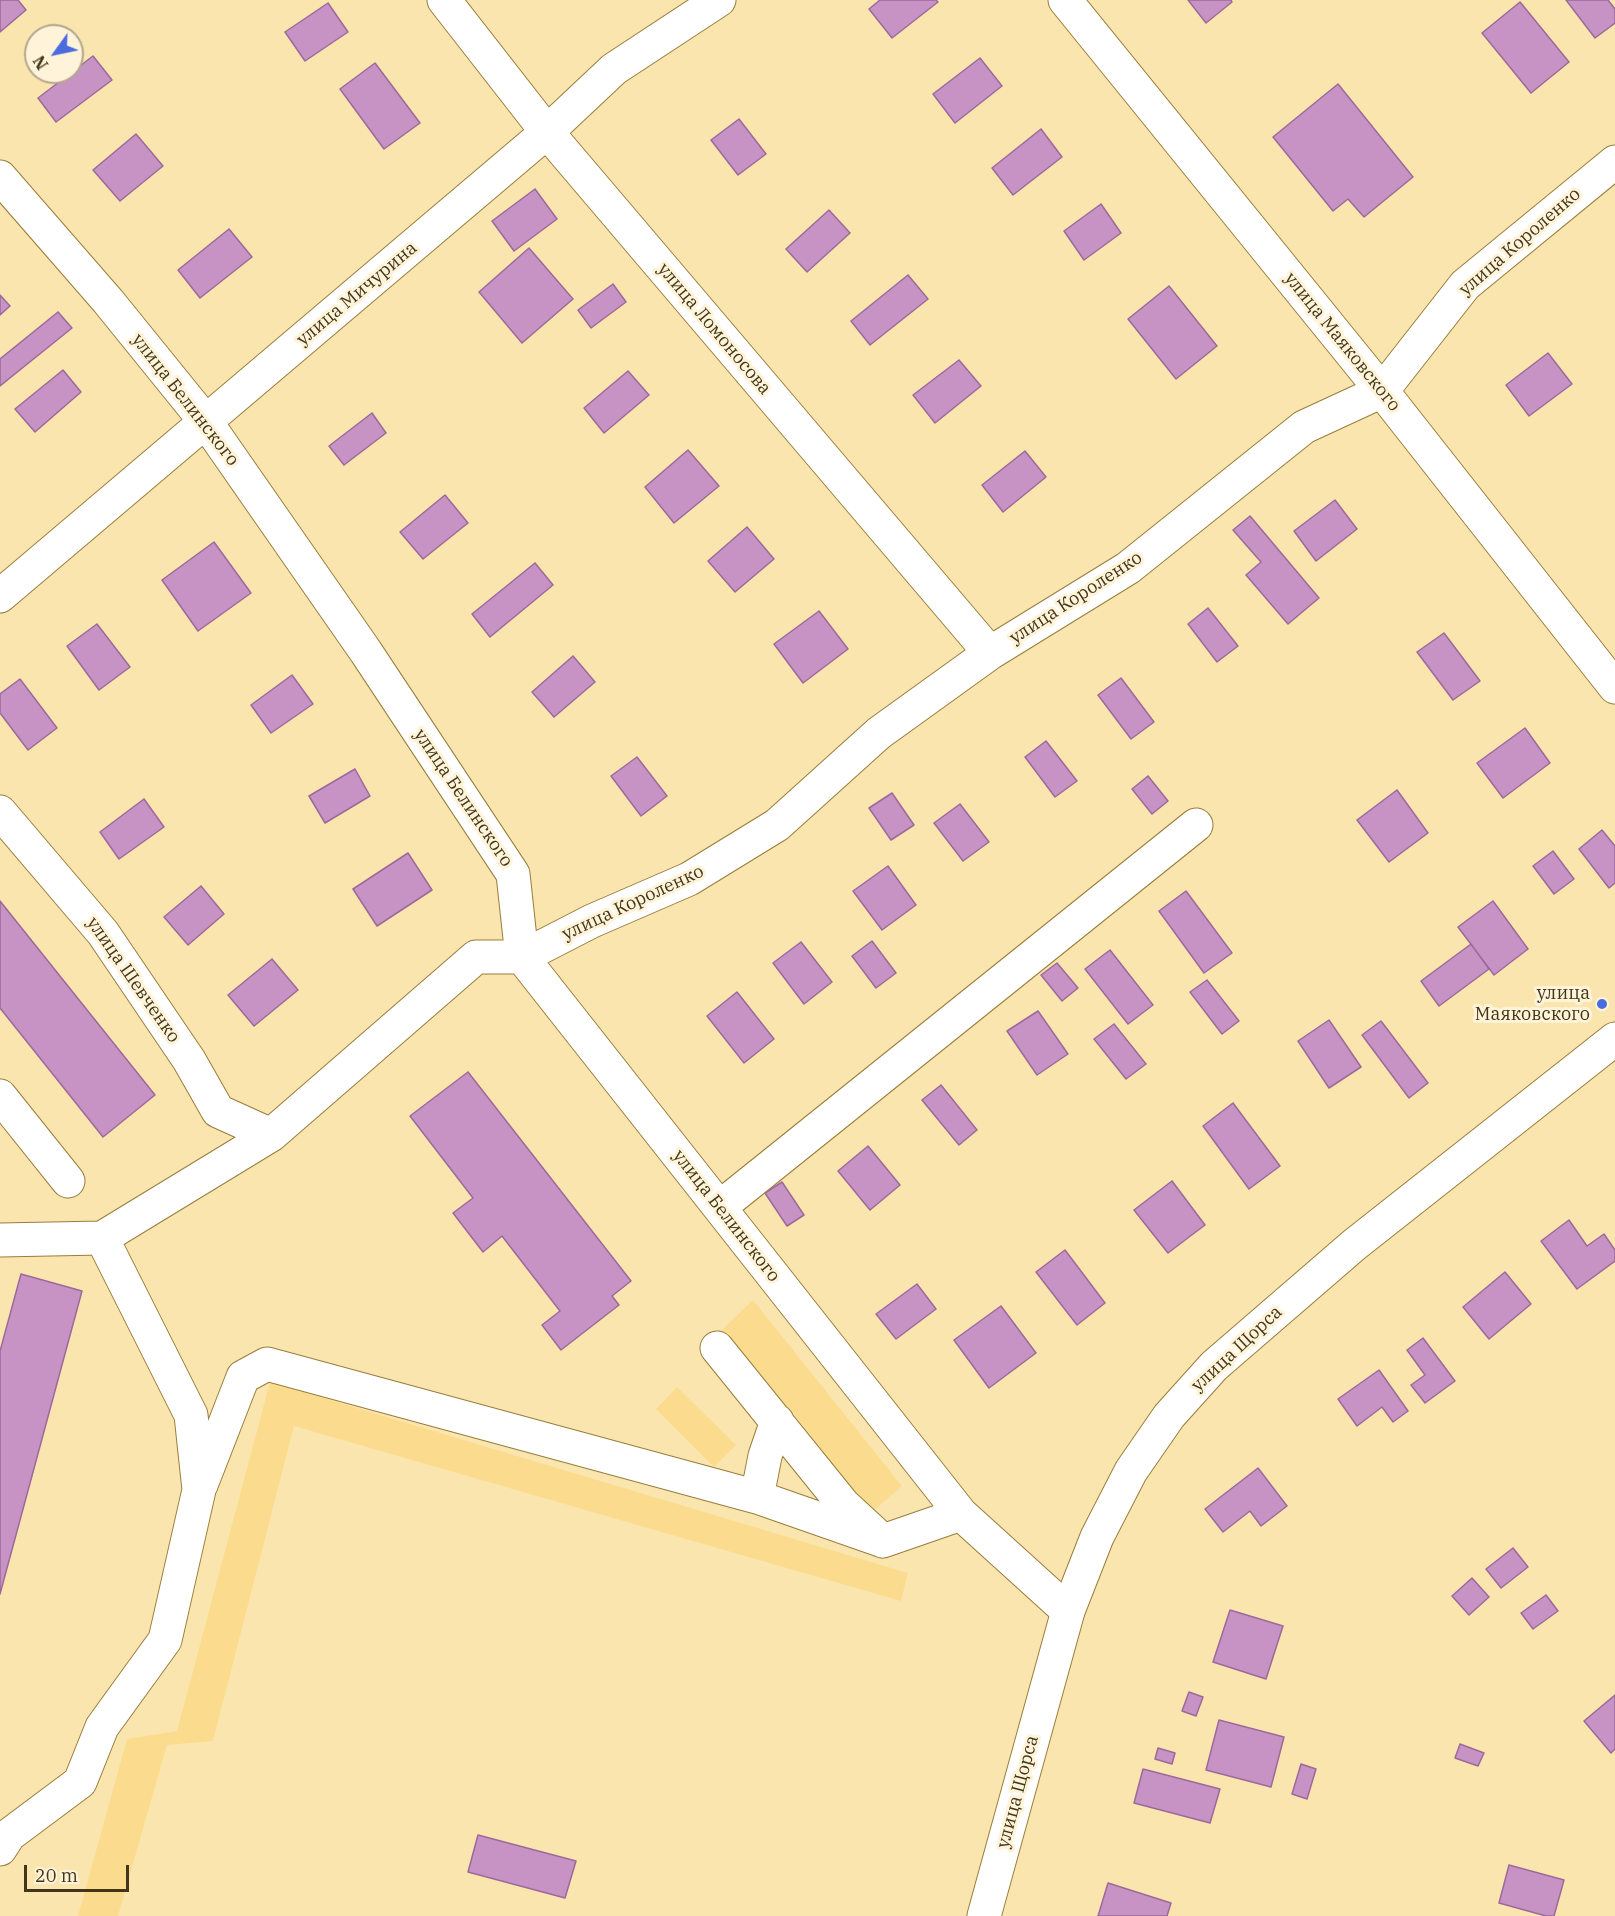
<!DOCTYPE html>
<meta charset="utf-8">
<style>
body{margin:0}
#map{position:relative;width:1615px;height:1916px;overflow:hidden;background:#fbe5af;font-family:"IBM Plex Serif",serif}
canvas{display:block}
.north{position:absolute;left:24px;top:24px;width:60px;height:60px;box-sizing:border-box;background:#fff4d9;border:2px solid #b3a88d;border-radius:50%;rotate:237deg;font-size:16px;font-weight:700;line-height:24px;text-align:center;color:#41361a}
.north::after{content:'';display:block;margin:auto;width:21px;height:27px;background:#4b6cdf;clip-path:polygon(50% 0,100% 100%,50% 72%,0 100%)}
.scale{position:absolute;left:24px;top:1865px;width:105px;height:27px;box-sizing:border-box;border:3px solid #41361a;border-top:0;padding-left:8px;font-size:18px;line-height:21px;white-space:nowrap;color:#41361a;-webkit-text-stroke:4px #fff4d9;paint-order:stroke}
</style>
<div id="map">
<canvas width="1615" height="1916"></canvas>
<div class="north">N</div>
<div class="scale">20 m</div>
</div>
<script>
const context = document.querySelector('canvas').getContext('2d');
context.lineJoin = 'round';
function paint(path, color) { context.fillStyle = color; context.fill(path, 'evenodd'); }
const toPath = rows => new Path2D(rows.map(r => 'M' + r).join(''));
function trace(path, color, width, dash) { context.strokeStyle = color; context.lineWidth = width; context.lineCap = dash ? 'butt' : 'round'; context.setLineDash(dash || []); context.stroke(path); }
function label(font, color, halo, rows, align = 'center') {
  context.font = font + ' "IBM Plex Serif",serif'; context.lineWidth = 6; context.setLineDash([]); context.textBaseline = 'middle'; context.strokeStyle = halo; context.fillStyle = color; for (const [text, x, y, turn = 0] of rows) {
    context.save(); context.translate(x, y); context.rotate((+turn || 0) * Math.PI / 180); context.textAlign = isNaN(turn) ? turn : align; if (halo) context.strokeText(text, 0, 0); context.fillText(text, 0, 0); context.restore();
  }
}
const built = toPath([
 [753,1300,902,1486,870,1514,791,1410,784,1414,718,1334],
 [270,1382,908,1573,901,1601,294,1426,213,1741,167,1745,118,1916,78,1916,127,1739,177,1731],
 [677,1387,736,1445,714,1467,656,1409]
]);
const building = toPath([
 [0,0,18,0,26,10,0,32,0,0],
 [880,0,936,0,938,2,892,38,869,9,880,0],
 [1188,0,1231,0,1232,2,1206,23,1188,0],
 [1566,0,1608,0,1615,9,1615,23,1595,38,1566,0],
 [1520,2,1569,62,1531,93,1482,33,1520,2],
 [328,3,348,32,305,61,285,32,328,3],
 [93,56,112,80,56,122,38,98,93,56],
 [980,58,1002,86,955,123,933,94,980,58],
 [375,63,420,123,384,149,340,89,375,63],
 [1338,84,1413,177,1364,217,1348,199,1333,211,1273,137,1338,84],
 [739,119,766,154,738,175,711,140,739,119],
 [1041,129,1062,157,1013,195,992,168,1041,129],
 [136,134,163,166,120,201,93,170,136,134],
 [535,189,557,219,514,251,492,221,535,189],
 [1101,204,1121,233,1084,260,1064,231,1101,204],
 [829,210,850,233,807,272,786,249,829,210],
 [229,229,252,257,200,298,178,270,229,229],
 [529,248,573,299,522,343,479,292,529,248],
 [908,275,928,299,870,345,851,321,908,275],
 [613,284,626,302,591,328,578,310,613,284],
 [1169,286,1217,346,1176,379,1128,319,1169,286],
 [0,295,10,306,0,315,0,295],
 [58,312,72,328,0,386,0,359,58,312],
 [1548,353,1572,384,1529,416,1506,385,1548,353],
 [959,360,981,386,935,423,913,395,959,360],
 [63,370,81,392,35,432,15,409,63,370],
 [628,371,649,395,604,433,584,408,628,371],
 [372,413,386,433,344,465,329,446,372,413],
 [688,450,719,486,674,523,645,487,688,450],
 [1025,451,1046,477,1003,512,982,485,1025,451],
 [445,495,468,523,423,559,400,532,445,495],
 [1335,500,1357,529,1316,561,1294,531,1335,500],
 [1250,516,1319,598,1288,624,1246,575,1261,562,1233,530,1250,516],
 [747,527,774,559,735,592,708,561,747,527],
 [214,542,251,593,198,631,162,580,214,542],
 [535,563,553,585,490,637,472,614,535,563],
 [1208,608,1238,646,1217,662,1188,624,1208,608],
 [819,611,848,649,803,683,774,644,819,611],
 [97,624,130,667,99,690,67,646,97,624],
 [1444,633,1480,681,1453,700,1417,652,1444,633],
 [573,656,595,682,554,717,532,692,573,656],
 [292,675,313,704,271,733,251,705,292,675],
 [1121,678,1154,722,1131,739,1098,695,1121,678],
 [20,679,57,728,28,750,0,713,0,694,20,679],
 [1525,728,1550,763,1503,798,1477,763,1525,728],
 [1046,741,1077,781,1055,797,1025,757,1046,741],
 [637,757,667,796,641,816,611,776,637,757],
 [355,769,370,796,325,823,309,796,355,769],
 [1148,776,1168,801,1152,814,1132,789,1148,776],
 [1397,790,1428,833,1389,862,1357,820,1397,790],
 [892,793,914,825,891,840,869,808,892,793],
 [144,799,164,827,119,859,100,832,144,799],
 [960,804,989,842,963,861,934,823,960,804],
 [1602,830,1615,846,1615,883,1609,888,1579,849,1602,830],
 [1553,851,1574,879,1554,894,1533,866,1553,851],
 [408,853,432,890,377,926,353,889,408,853],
 [888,866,916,905,882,930,853,891,888,866],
 [201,886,224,914,188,945,164,917,201,886],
 [1186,891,1232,953,1204,973,1159,911,1186,891],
 [0,901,155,1095,103,1137,0,1008,0,901],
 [1493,901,1528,949,1494,975,1458,927,1493,901],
 [872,941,896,973,876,988,852,956,872,941],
 [801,942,832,982,804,1004,773,963,801,942],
 [1471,944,1489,969,1439,1006,1421,981,1471,944],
 [1110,950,1153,1005,1128,1024,1085,969,1110,950],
 [272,959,298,990,254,1026,228,995,272,959],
 [1057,963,1078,988,1062,1001,1041,975,1057,963],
 [1207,980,1239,1021,1222,1034,1190,992,1207,980],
 [737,992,774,1039,744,1063,707,1016,737,992],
 [1038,1011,1068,1054,1037,1075,1007,1031,1038,1011],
 [1329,1020,1361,1067,1329,1088,1298,1041,1329,1020],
 [1381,1021,1428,1083,1409,1098,1362,1035,1381,1021],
 [1114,1024,1146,1064,1126,1079,1094,1039,1114,1024],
 [468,1072,631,1281,612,1296,619,1305,561,1350,542,1325,560,1311,502,1236,483,1252,453,1213,473,1198,410,1116,468,1072],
 [941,1085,977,1130,959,1145,922,1100,941,1085],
 [1233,1103,1280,1166,1249,1189,1203,1126,1233,1103],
 [868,1146,900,1185,870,1210,838,1171,868,1146],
 [1172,1181,1205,1225,1168,1253,1134,1210,1172,1181],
 [782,1182,804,1215,787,1226,765,1193,782,1182],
 [1569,1220,1587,1246,1604,1234,1615,1250,1615,1261,1577,1289,1541,1241,1569,1220],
 [1065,1250,1105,1303,1077,1325,1036,1272,1065,1250],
 [1505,1272,1531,1304,1489,1339,1463,1307,1505,1272],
 [21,1274,82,1291,0,1594,0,1351,21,1274],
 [917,1284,936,1309,896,1339,876,1314,917,1284],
 [1001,1306,1036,1353,989,1388,954,1340,1001,1306],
 [1423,1338,1455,1381,1425,1403,1411,1385,1425,1375,1407,1350,1423,1338],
 [1379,1370,1408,1411,1393,1422,1382,1407,1357,1426,1338,1399,1379,1370],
 [1258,1468,1287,1506,1261,1526,1250,1511,1223,1532,1205,1509,1258,1468],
 [1513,1548,1528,1567,1501,1588,1486,1569,1513,1548],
 [1472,1578,1489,1597,1469,1615,1452,1596,1472,1578],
 [1546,1595,1558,1611,1533,1629,1521,1613,1546,1595],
 [1230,1610,1283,1626,1266,1679,1213,1662,1230,1610],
 [1189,1692,1203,1697,1196,1716,1182,1711,1189,1692],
 [1615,1695,1615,1749,1611,1753,1584,1721,1615,1695],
 [1219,1720,1284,1737,1271,1787,1206,1770,1219,1720],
 [1460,1744,1484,1753,1478,1766,1455,1758,1460,1744],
 [1158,1748,1175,1753,1172,1764,1155,1759,1158,1748],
 [1301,1764,1316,1769,1307,1799,1292,1794,1301,1764],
 [1143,1769,1220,1789,1210,1823,1134,1803,1143,1769],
 [478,1835,576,1861,565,1898,468,1872,478,1835],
 [1509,1865,1564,1880,1554,1916,1546,1916,1499,1903,1509,1865],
 [1108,1883,1171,1903,1167,1916,1098,1916,1108,1883]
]);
const minor = toPath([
 [444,0,547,132,990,653],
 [1065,0,1382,391,1615,687],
 [0,177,108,301,206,422,366,652,513,874,522,957,961,1514,1068,1611],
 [0,596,547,132,614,69,719,0],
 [0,812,103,933,189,1060,218,1111,271,1135],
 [0,1096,68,1181],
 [720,1207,1196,825],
 [0,1240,102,1238],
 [717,1348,843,1504,883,1541,961,1514],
 [201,1485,243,1377,267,1364,757,1497,883,1541],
 [757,1497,765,1456,777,1421],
 [0,1849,9,1835,80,1782,102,1727,165,1640,199,1490,191,1415,102,1238,271,1135,476,957,522,957,592,921,689,879,777,825,879,733,990,653,1128,568,1304,427,1382,391,1465,285,1615,162]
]);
const major = toPath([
 [984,1916,1068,1611,1097,1537,1131,1471,1169,1416,1214,1366,1354,1245,1615,1039]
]);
const markers = [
 [1602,1004,6,"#4b6cdf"]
];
const streetNames = [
 ["улица Короленко",1520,242,-41],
 ["улица Мичурина",357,294,-40],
 ["улица Ломоносова",714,329,50],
 ["улица Маяковского",1342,342,51],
 ["улица Белинского",185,400,52],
 ["улица Короленко",1076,598,-33],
 ["улица Белинского",463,798,56],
 ["улица Короленко",633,903,-25],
 ["улица Шевченко",133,980,55],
 ["улица Белинского",726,1216,52],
 ["улица Щорса",1237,1349,-43],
 ["улица Щорса",1018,1792,-75]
];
const poiNames = [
 ["улица",1590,994],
 ["Маяковского",1590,1015]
];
paint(built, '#fbdc8f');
paint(building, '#c793c4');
trace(building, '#9c6a9a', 1.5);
trace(minor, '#987e3b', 35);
trace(major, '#987e3b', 35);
trace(minor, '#fff', 33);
trace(major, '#fff', 33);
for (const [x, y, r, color] of markers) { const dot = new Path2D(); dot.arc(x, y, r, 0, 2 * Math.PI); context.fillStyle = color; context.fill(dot); trace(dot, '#fff4d9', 2); }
label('18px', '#41361a', '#fff4d9', streetNames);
label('18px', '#41361a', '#fff4d9', poiNames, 'right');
</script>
